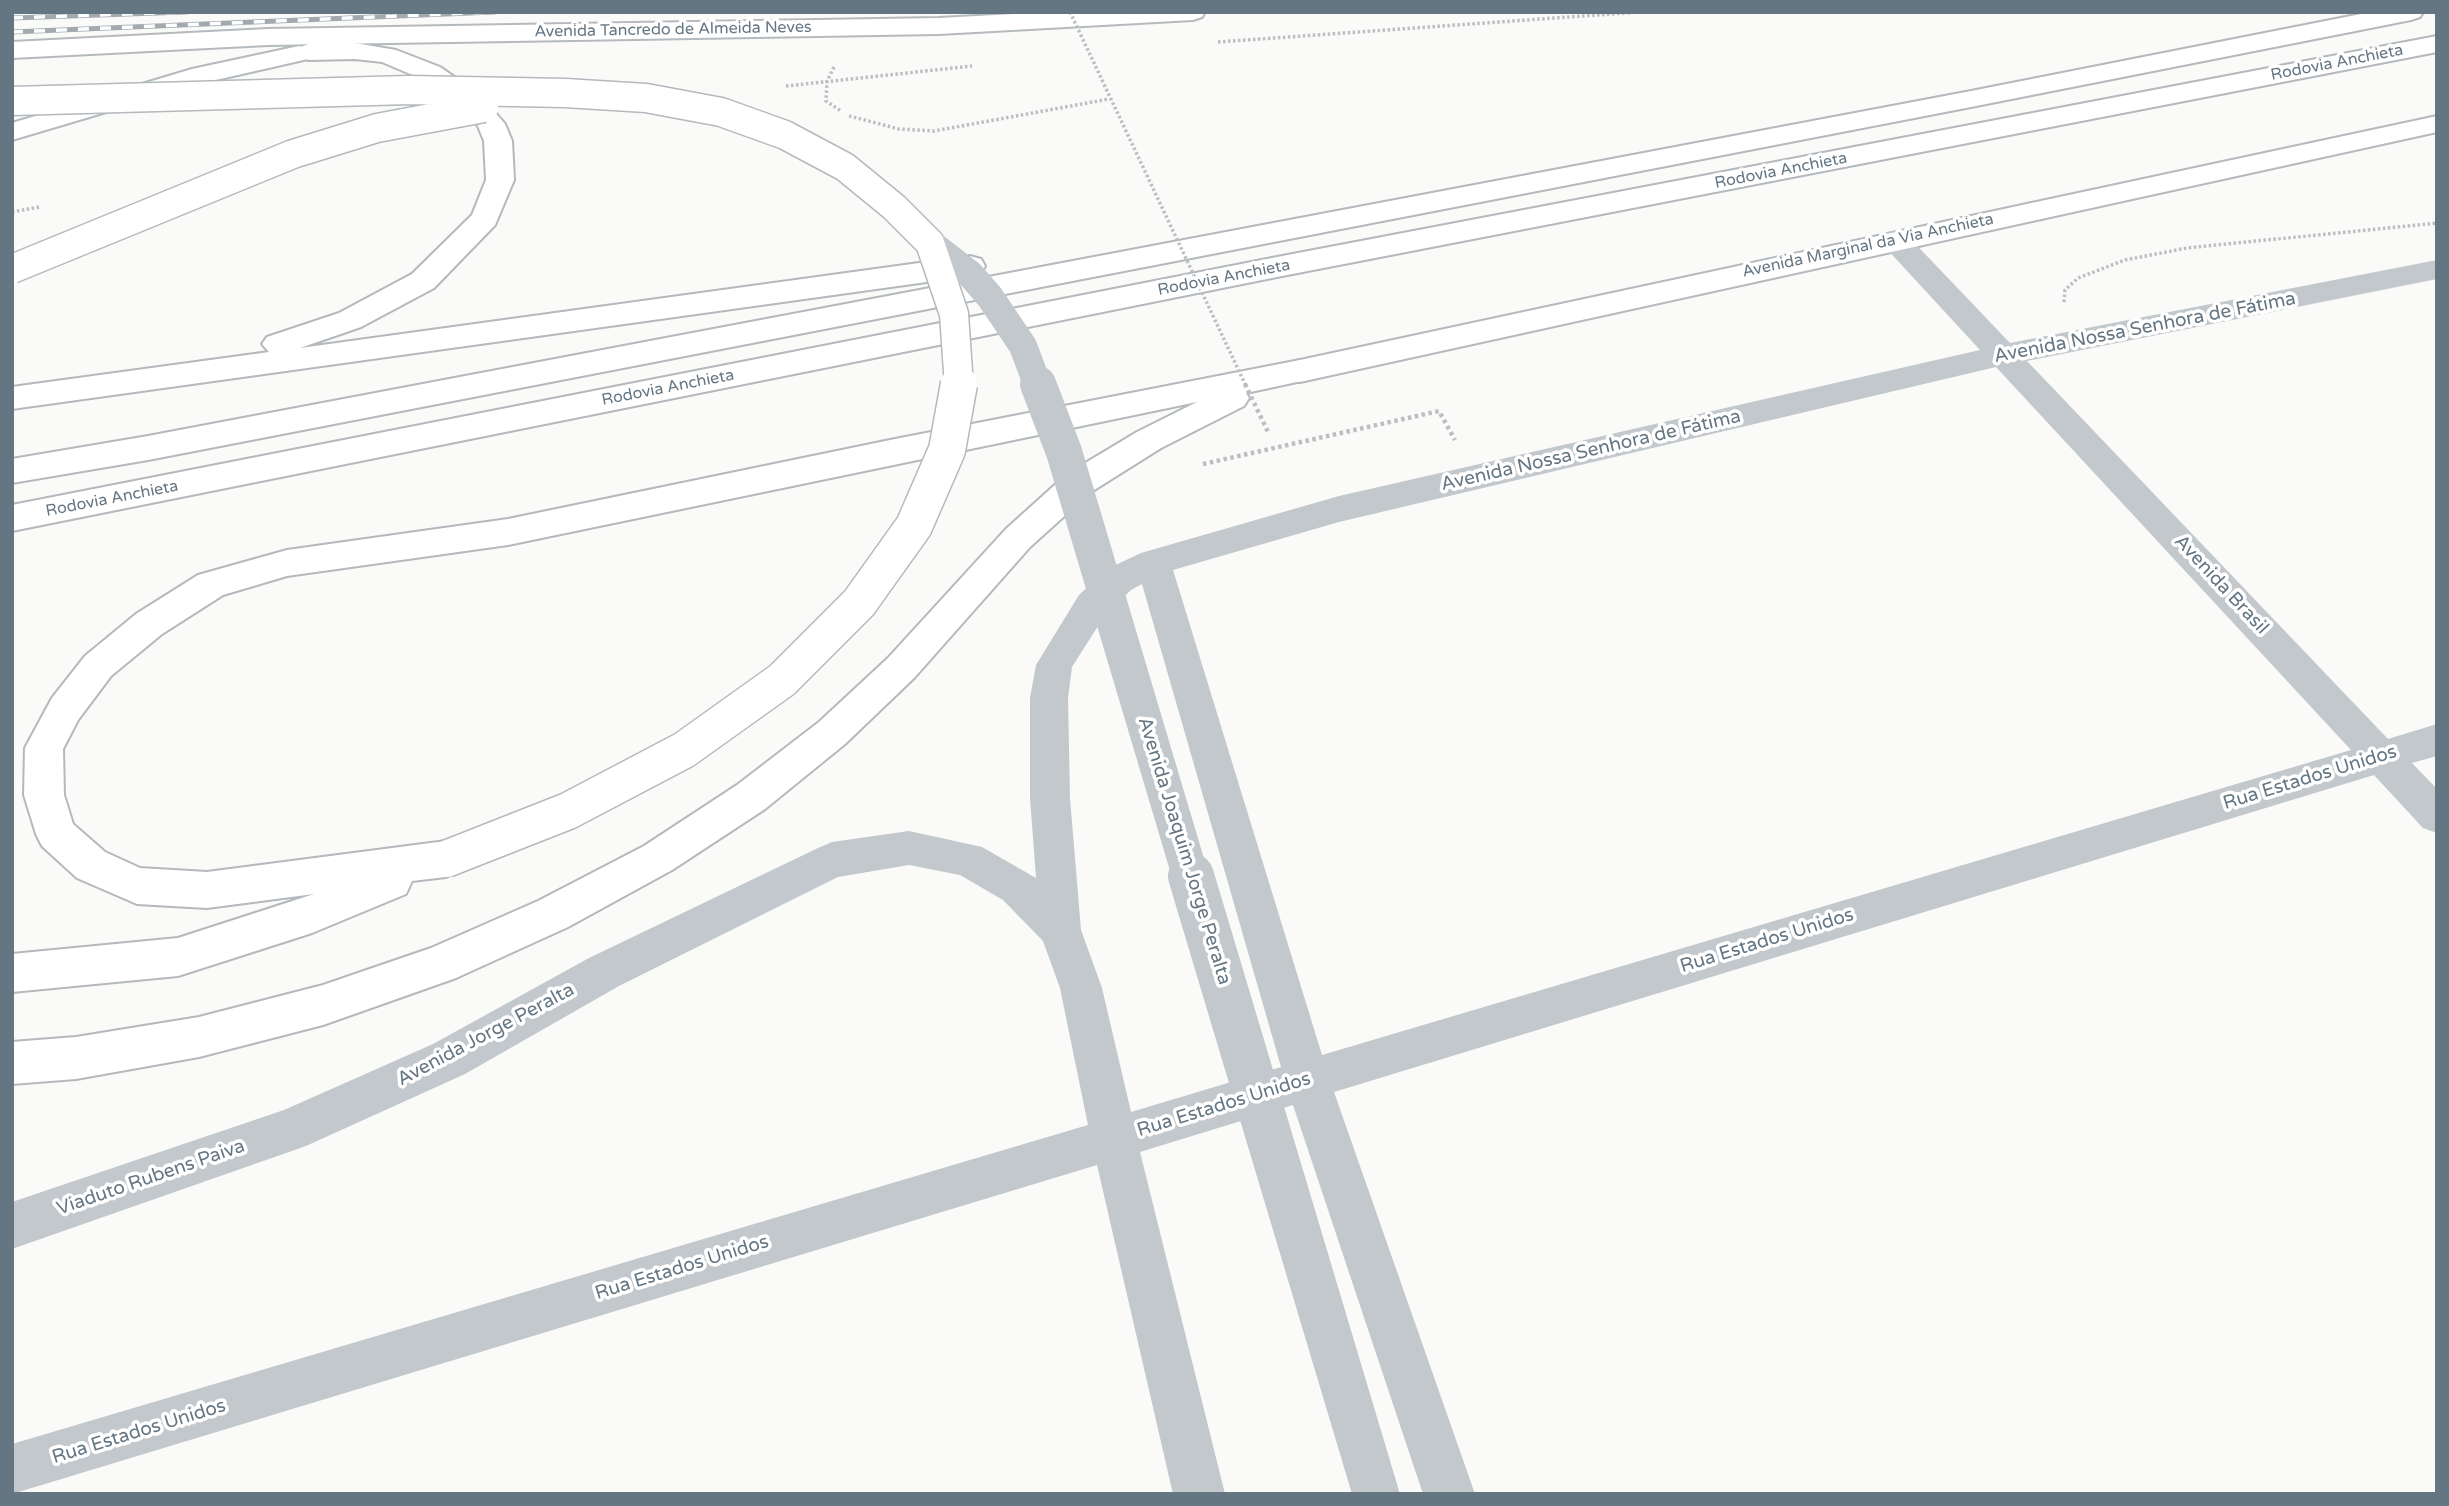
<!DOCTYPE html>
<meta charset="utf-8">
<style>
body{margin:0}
#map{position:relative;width:2449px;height:1506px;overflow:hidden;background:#fafaf8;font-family:"Varela Round",sans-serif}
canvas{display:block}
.frame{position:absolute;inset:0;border:14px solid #657683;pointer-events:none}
</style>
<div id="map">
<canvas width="2449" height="1506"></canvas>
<div class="frame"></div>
</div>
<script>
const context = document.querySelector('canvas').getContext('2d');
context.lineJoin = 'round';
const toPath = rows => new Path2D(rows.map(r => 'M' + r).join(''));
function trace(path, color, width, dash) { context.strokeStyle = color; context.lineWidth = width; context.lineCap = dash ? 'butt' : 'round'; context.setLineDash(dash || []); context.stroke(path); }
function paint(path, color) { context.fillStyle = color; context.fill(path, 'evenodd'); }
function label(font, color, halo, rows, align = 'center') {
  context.font = font + ' "Varela Round",sans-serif'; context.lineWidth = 7; context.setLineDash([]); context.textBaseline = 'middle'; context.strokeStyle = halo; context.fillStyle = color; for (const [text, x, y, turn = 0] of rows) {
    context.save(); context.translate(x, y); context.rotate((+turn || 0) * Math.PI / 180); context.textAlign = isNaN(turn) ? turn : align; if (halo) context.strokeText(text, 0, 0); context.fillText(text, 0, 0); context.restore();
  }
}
const pathFar1 = toPath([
 [1218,42,1639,12],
 [834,67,827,81,826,101,841,111],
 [786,86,972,66],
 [849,116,899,129,934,131,1109,99],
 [12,212,39,207],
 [2064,302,2065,290,2078,278,2125,260,2187,248,2437,223]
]);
const path = toPath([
 [1203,464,1439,411,1455,440]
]);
const minor = toPath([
 [1895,231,1905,233,2010,343,2437,260,2437,279,2027,361,2388,739,2437,724,2437,756,2412,763,2437,789,2437,833,2423,828,2374,775,1334,1092,1475,1494,1423,1494,1293,1105,1140,1152,1225,1494,1173,1494,1097,1165,12,1494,12,1444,1088,1125,1060,988,1043,941,1003,900,960,875,909,865,838,877,619,986,465,1074,306,1146,12,1249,12,1202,284,1110,433,1044,589,958,818,848,832,842,909,831,982,847,1036,878,1030,798,1030,698,1036,665,1079,595,1105,570,1141,553,1339,496,1980,350,1885,247,1880,240,1885,233,1895,231],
 [1996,367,2351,750,1322,1055,1173,570,1339,522,1996,367],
 [1142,584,1281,1067,1131,1112,1102,988,1081,930,1070,798,1068,698,1072,667,1105,615,1131,590,1142,584]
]);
const major = toPath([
 [1051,12,1205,12,1202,17,1193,20,939,34,268,45,12,58,12,42,268,29,939,18,1051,12],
 [299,46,308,49,312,54,308,59,207,82,12,140,12,123,192,69,299,46],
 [2437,116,2437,132,1300,382,1289,379,1284,371,1289,363,1300,360,2437,116]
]);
const highway = toPath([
 [2371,12,2423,12,2420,17,2411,20,1971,107,148,460,12,483,12,459,148,436,1971,91,2371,12],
 [2437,36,2437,52,1277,277,12,531,12,505,1277,257,2437,36],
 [355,43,396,50,440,67,480,95,505,124,512,141,514,180,495,225,434,288,361,327,300,348,970,256,981,259,985,266,981,273,970,276,12,409,12,387,269,352,262,344,267,337,339,313,412,274,472,215,486,180,484,141,478,126,462,107,422,79,382,62,355,59,309,60,300,57,296,52,300,47,309,44,355,43],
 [1300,360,1311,363,1316,371,1311,379,1246,393,1249,398,1244,406,1161,448,1091,492,1030,547,914,678,845,744,765,809,672,870,568,927,456,978,323,1025,199,1057,76,1079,12,1084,12,1042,76,1037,199,1017,323,985,431,948,538,901,644,846,737,785,819,722,888,658,1006,529,1067,474,1137,432,1197,402,508,545,287,576,223,595,162,634,111,676,78,720,63,749,64,795,73,824,105,852,140,868,207,872,446,841,460,847,466,859,460,871,446,877,412,881,406,894,312,933,178,976,12,992,12,954,178,938,314,894,207,908,137,904,77,878,42,846,36,834,24,795,25,748,52,698,85,656,136,614,198,575,287,550,508,519,890,440,1300,360]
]);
const rail = toPath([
 [12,18,186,12],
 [12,32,494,12]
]);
const pathBridgeFar1 = toPath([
 [1070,12,1246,386]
]);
const pathBridge = toPath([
 [1245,384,1268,432]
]);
const minorBridgeFar2 = toPath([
 [930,243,970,274,990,297,1023,346,1038,386]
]);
const minorBridgeFar1 = toPath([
 [1038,384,1064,452,1191,878]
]);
const minorBridge = toPath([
 [1191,876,1376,1494]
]);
const highwayBridgeFar1 = toPath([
 [12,101,409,90,565,93,646,98,721,112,785,135,845,167,894,207,930,243,954,314,959,386],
 [12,269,293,154,377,128,484,108]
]);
const highwayBridge = toPath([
 [446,859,568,811,684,750,782,680,859,603,914,526,947,450,959,384]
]);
const farStreetnames = [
 ["Avenida Tancredo de Almeida Neves",673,30,-1],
 ["Rodovia Anchieta",2337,63,-11],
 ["Rodovia Anchieta",1781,171,-11],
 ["Avenida Marginal da Via Anchieta",1868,246,-12],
 ["Rodovia Anchieta",1224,278,-11],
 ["Rodovia Anchieta",668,388,-11],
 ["Rodovia Anchieta",112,499,-11]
];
const streetNames = [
 ["Avenida Nossa Senhora de Fátima",2145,328,-11],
 ["Avenida Nossa Senhora de Fátima",1591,451,-13],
 ["Avenida Brasil",2221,585,47],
 ["Rua Estados Unidos",2310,778,-17],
 ["Avenida Joaquim Jorge Peralta",1184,851,73],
 ["Rua Estados Unidos",1767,941,-17],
 ["Avenida Jorge Peralta",486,1035,-28],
 ["Rua Estados Unidos",1224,1105,-17],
 ["Viaduto Rubens Paiva",151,1178,-19],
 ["Rua Estados Unidos",682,1268,-17],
 ["Rua Estados Unidos",139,1432,-17]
];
trace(major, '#b5babe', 4);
trace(highway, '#b4b9bd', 4);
trace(pathFar1, '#bbbfc2', 3.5, [2.5, 2.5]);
trace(path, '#bbbfc2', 4.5, [3.5, 3.5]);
paint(minor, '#c3c8cc');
paint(major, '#fff');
paint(highway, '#fff');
trace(rail, '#a2aab0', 5);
trace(rail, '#fff', 3.5, [11]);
trace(highwayBridgeFar1, '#b4b9bd', 31, []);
trace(highwayBridge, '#b4b9bd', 39, []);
trace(pathBridgeFar1, '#bbbfc2', 3.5, [2.5, 2.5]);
trace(pathBridge, '#bbbfc2', 4.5, [3.5, 3.5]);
trace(minorBridgeFar2, '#c3c8cc', 28);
trace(minorBridgeFar1, '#c3c8cc', 36);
trace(minorBridge, '#c3c8cc', 46);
trace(highwayBridgeFar1, '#fff', 28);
trace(highwayBridge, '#fff', 36);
label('16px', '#657683', '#fff', farStreetnames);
label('19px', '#657683', '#fff', streetNames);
</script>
